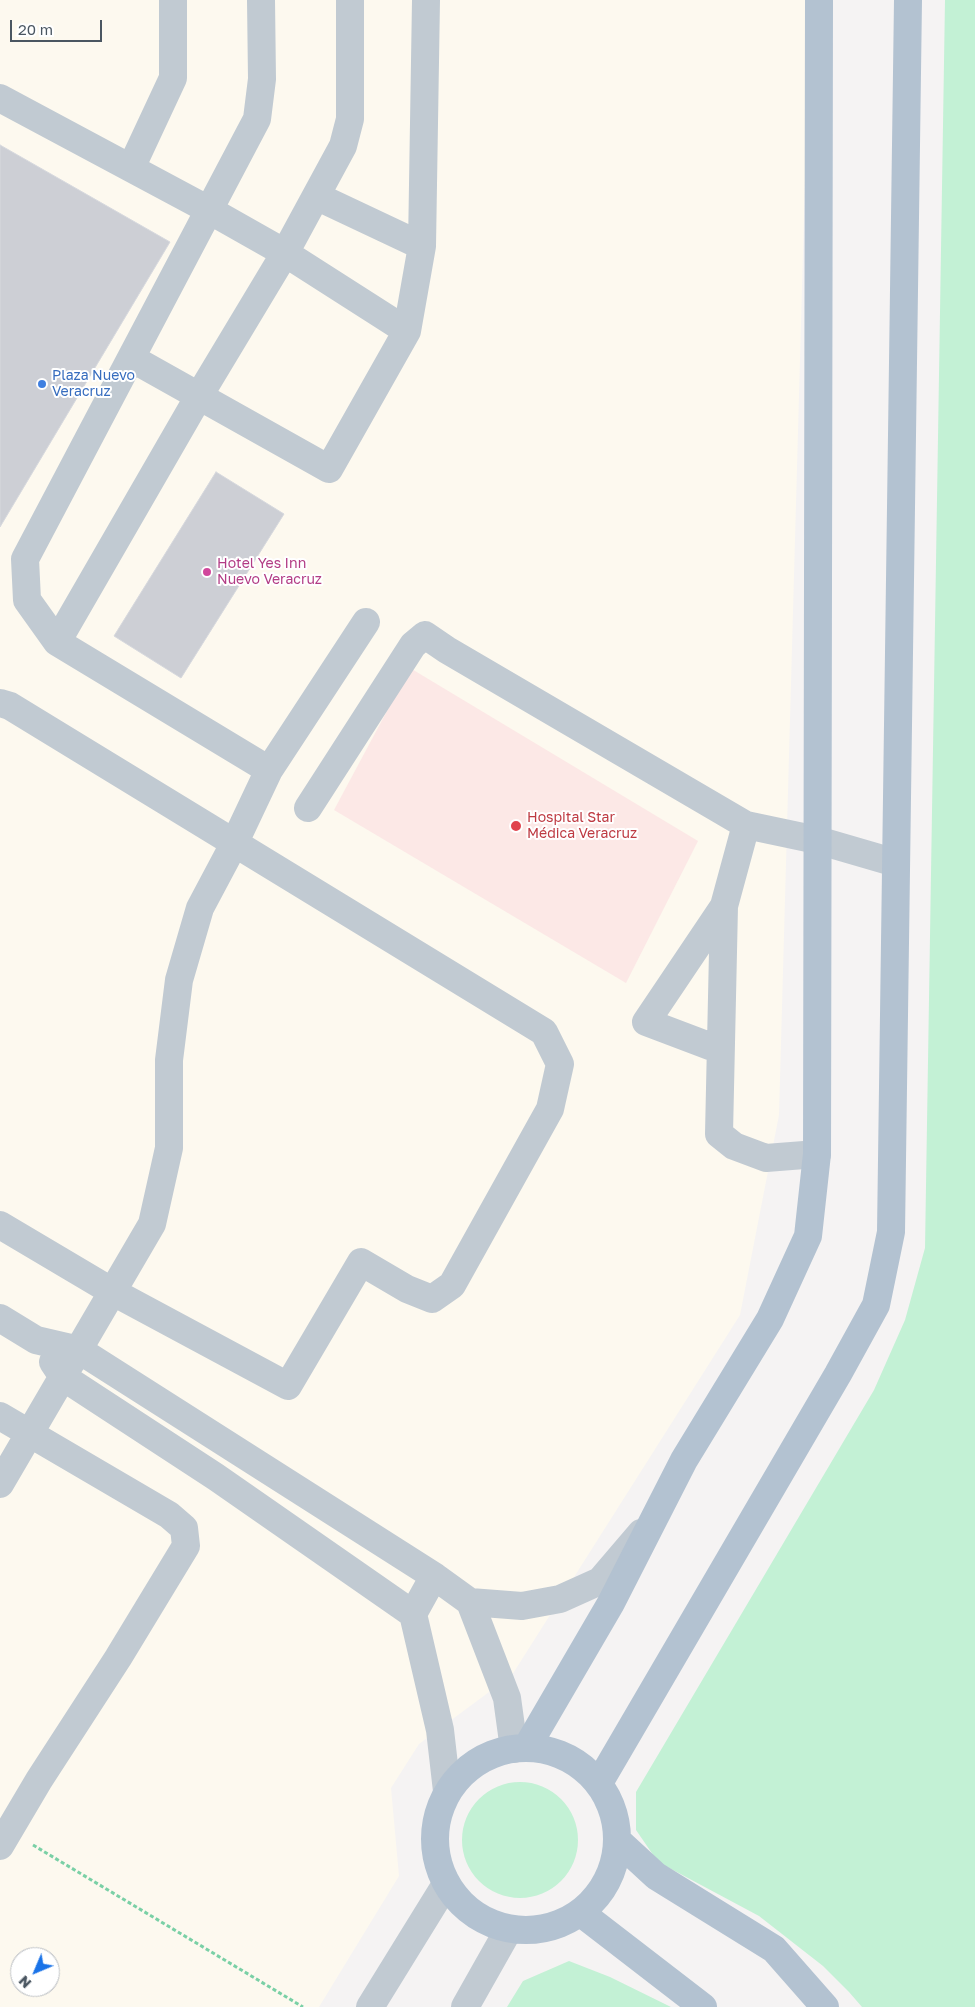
<!DOCTYPE html>
<meta charset="utf-8">
<style>
body{margin:0}
#map{position:relative;width:975px;height:2007px;overflow:hidden;background:#f5f3f3;font-family:"Golos Text",sans-serif}
canvas{display:block}
.north{position:absolute;left:10px;top:1947px;width:50px;height:50px;box-sizing:border-box;background:#fff;border:1px solid #b7bbc0;border-radius:50%;rotate:225deg;font-size:14px;font-weight:700;line-height:20px;text-align:center;color:#4a5661}
.north::after{content:'';display:block;margin:auto;width:18px;height:22px;background:#1a73e8;clip-path:polygon(50% 0,100% 100%,50% 72%,0 100%)}
.scale{position:absolute;left:10px;top:20px;width:92px;height:22px;box-sizing:border-box;border:2px solid #4a5661;border-top:0;padding-left:6px;font-size:15px;line-height:18px;white-space:nowrap;color:#4a5661;-webkit-text-stroke:4px #fff;paint-order:stroke}
</style>
<div id="map">
<canvas width="975" height="2007"></canvas>
<div class="north">N</div>
<div class="scale">20 m</div>
</div>
<script>
const context = document.querySelector('canvas').getContext('2d');
context.lineJoin = 'round';
function paint(path, color) { context.fillStyle = color; context.fill(path, 'evenodd'); }
const toPath = rows => new Path2D(rows.map(r => 'M' + r).join(''));
function trace(path, color, width, dash) { context.strokeStyle = color; context.lineWidth = width; context.lineCap = dash ? 'butt' : 'round'; context.setLineDash(dash || []); context.stroke(path); }
function label(font, color, halo, rows, align = 'center') {
  context.font = font + ' "Golos Text",sans-serif'; context.lineWidth = 4; context.setLineDash([]); context.textBaseline = 'middle'; context.strokeStyle = halo; context.fillStyle = color; for (const [text, x, y, turn = 0] of rows) {
    context.save(); context.translate(x, y); context.rotate((+turn || 0) * Math.PI / 180); context.textAlign = isNaN(turn) ? turn : align; if (halo) context.strokeText(text, 0, 0); context.fillText(text, 0, 0); context.restore();
  }
}
const commercial = toPath([
 [0,0,810,0,779,1115,740,1315,512,1675,419,1744,391,1788,399,1876,319,2007,0,2007],
 [20,1957,50,1957,50,1987,20,1987]
]);
const medical = toPath([
 [410,668,698,841,626,983,334,810]
]);
const green = toPath([
 [945,0,975,0,975,2007,862,2007,849,1992,823,1966,759,1916,658,1862,636,1830,636,1792,874,1390,905,1320,925,1248],
 '462 1840a58 58 0 1 1 116 0a58 58 0 1 1-116 0Z',
 [569,1961,610,1977,671,2007,507,2007,523,1981]
]);
const building = toPath([
 [0,145,170,242,0,527,0,145],
 [216,472,284,514,181,678,114,636,216,472]
]);
const path = toPath([
 [33,1845,303,2007]
]);
const minor = toPath([
 [0,98,209,210,285,253,407,331],
 [131,168,173,78,173,0],
 [316,196,422,246],
 [131,358,329,469,407,331,422,246,426,0],
 [57,642,199,396,285,253,343,146,350,119,350,0],
 [0,703,10,706,544,1032,560,1064,550,1109,452,1285,432,1299,407,1289,361,1262,288,1386,113,1292,0,1225],
 [269,770,366,622],
 [308,808,413,645,425,635,447,650,746,825,817,840,896,863],
 [724,906,719,1134,734,1146,766,1158,817,1154],
 [720,1050,646,1022,724,906,746,825],
 [0,1318,36,1340,79,1350,434,1576,470,1602,507,1698,514,1749],
 [53,1362,63,1377,216,1477,413,1614],
 [0,1416,169,1515,184,1528,186,1546,118,1658,39,1780,0,1846],
 [0,1484,152,1224,169,1148,169,1060,179,980,200,908,234,844,269,770,57,642,27,600,25,559,257,119,262,79,261,0],
 [434,1576,413,1614,440,1730,447,1791],
 [470,1602,522,1606,560,1599,600,1581,641,1533],
 [370,2007,446,1884],
 [465,2007,509,1929]
]);
const major = toPath([
 [527,1747,611,1603,684,1460,770,1319,808,1236,817,1154,819,0],
 '435 1839a91 91 0 1 1 182 0a91 91 0 1 1-182 0Z',
 [599,1783,838,1374,876,1305,891,1232,908,0],
 [618,1841,656,1876,774,1949,825,2007],
 [581,1913,703,2007]
]);
const markers = [
 [42,384,5,"#3f7fe0"],
 [207,572,5,"#d1479c"],
 [516,826,6,"#e0444e"]
];
const shopNames = [
 ["Plaza Nuevo",52,376],
 ["Veracruz",52,392]
];
const hotelNames = [
 ["Hotel Yes Inn",217,564],
 ["Nuevo Veracruz",217,580]
];
const healthNames = [
 ["Hospital Star",527,818],
 ["Médica Veracruz",527,834]
];
paint(commercial, '#fdf9ef');
paint(medical, '#fce8e6');
paint(green, '#c3f1d5');
paint(building, '#cdcfd5');
trace(building, '#d7d9de', 1);
trace(path, '#7ad0a6', 3, [4, 2.5]);
trace(minor, '#c1cad2', 28);
trace(major, '#b3c2d1', 28);
for (const [x, y, r, color] of markers) { const dot = new Path2D(); dot.arc(x, y, r, 0, 2 * Math.PI); context.fillStyle = color; context.fill(dot); trace(dot, '#fff', 2); }
label('14px', '#366cbe', '#fff', shopNames, 'left');
label('14px', '#b23c85', '#fff', hotelNames, 'left');
label('14px', '#be3a42', '#fff', healthNames, 'left');
</script>
